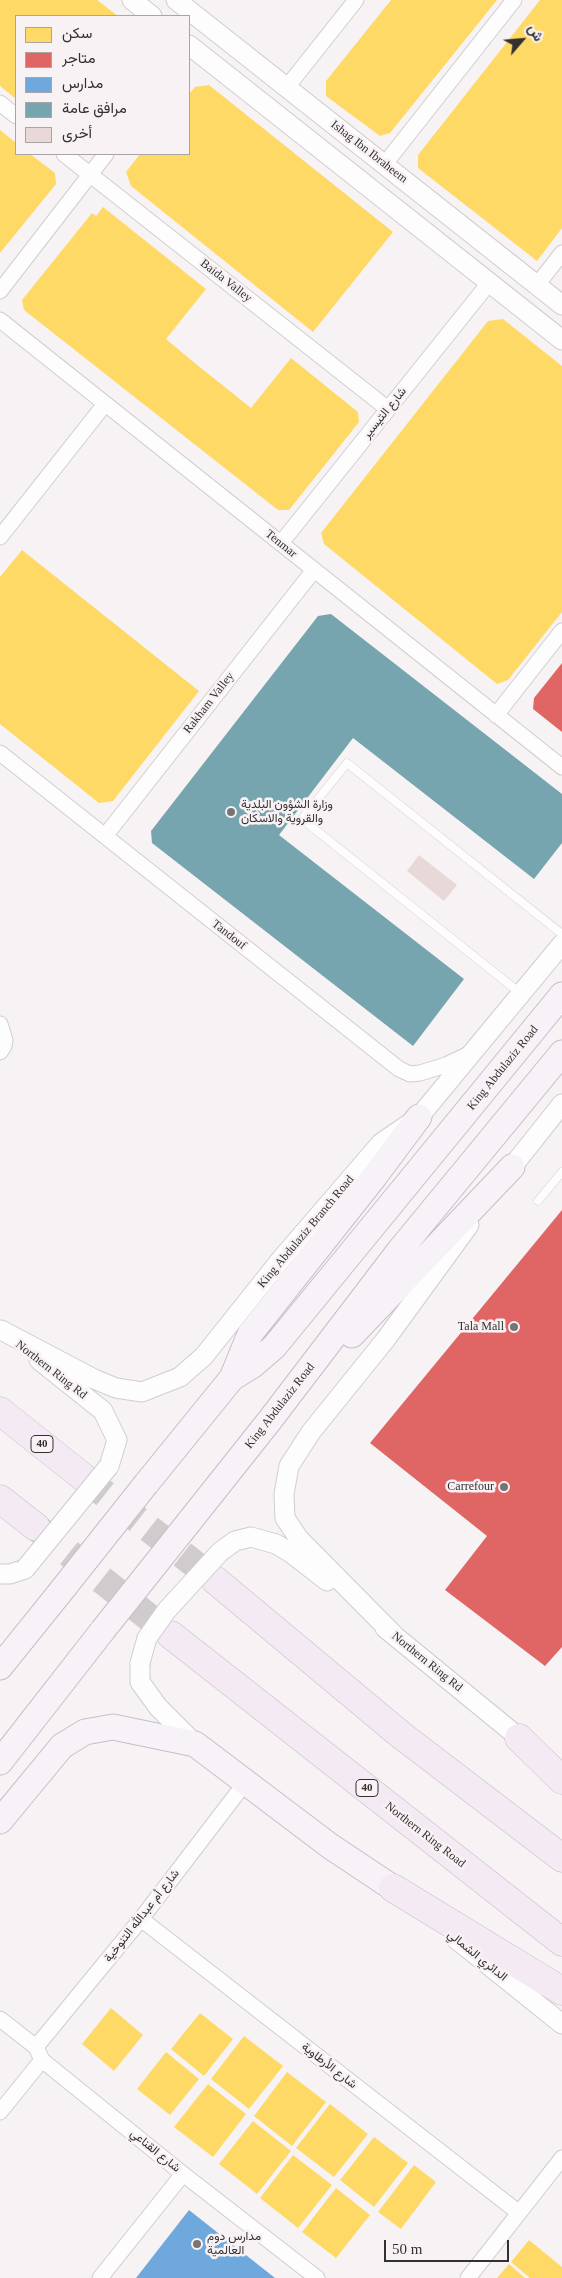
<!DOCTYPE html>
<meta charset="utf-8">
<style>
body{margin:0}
#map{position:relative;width:562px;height:2278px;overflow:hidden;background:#f7f3f5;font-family:"Times New Roman",Vazirmatn,serif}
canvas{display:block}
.legend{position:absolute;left:15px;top:15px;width:175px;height:140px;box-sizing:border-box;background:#f8f2f4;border:1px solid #a9a4a6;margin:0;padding:6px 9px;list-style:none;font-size:15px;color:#323031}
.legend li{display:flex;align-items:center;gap:10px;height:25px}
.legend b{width:25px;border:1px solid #a9a4a6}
.north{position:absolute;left:497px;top:15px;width:50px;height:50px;-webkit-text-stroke:4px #f8f2f4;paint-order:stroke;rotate:63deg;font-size:14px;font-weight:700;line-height:20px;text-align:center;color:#323031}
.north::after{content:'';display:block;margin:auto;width:18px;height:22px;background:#323031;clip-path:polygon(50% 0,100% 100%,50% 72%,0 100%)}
.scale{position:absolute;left:384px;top:2240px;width:125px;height:22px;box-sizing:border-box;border:2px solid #323031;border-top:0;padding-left:6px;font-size:15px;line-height:18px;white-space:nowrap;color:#323031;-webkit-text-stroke:4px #f8f2f4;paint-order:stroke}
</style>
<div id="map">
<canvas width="562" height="2278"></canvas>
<ul class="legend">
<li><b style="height:14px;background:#ffd966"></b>سكن</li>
<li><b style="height:14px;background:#e06666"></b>متاجر</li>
<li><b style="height:14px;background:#6fa8dc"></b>مدارس</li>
<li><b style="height:14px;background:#76a5af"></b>مرافق عامة</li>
<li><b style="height:14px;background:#e8d8d8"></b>أخرى</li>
</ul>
<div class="north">ش</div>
<div class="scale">50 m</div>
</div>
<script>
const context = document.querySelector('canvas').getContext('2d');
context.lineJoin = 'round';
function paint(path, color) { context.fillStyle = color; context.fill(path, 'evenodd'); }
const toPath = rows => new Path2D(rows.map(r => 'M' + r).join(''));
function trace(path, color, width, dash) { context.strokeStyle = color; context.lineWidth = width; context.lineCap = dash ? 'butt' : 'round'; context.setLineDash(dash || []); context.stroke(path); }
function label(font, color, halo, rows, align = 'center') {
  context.font = font + ' "Times New Roman",Vazirmatn,serif'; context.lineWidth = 5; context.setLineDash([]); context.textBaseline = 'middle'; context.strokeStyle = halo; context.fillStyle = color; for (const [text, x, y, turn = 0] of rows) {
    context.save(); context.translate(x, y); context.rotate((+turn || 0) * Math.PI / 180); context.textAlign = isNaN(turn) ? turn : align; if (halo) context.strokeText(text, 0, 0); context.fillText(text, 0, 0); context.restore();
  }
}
const homes = toPath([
 [0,0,97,0,118,16,16,16,16,99,0,86],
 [391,0,497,0,390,133,380,136,326,96,326,81],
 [540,0,562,0,562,228,537,261,418,168,418,155],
 [209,85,393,232,313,332,131,186,126,172,140,154,189,154,189,94,195,87],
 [0,130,16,143,16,154,30,154,55,173,56,184,0,253],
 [103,207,206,289,166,339,191,360,251,408,291,358,358,412,359,422,289,510,278,510,24,310,22,300,92,213,96,216],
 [503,319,562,366,562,612,508,680,497,684,324,544,321,533,488,321],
 [22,550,199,691,113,801,99,803,0,724,0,577],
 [111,2008,143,2035,114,2071,82,2044],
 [200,2013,233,2039,204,2076,171,2049],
 [244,2036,283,2066,249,2109,211,2079],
 [166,2052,199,2079,170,2115,137,2089],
 [287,2072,326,2102,292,2146,254,2116],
 [208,2084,246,2114,213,2157,174,2127],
 [330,2104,368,2134,334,2177,296,2148],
 [253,2121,291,2151,257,2194,219,2164],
 [374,2137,408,2163,374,2207,340,2180],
 [293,2155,332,2185,298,2228,260,2198],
 [414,2165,436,2182,401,2229,378,2212],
 [336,2188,370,2215,336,2258,302,2232],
 [529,2240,562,2267,562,2278,530,2278,511,2262],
 [509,2264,525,2278,497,2278]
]);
const shops = toPath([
 [562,663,562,732,533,709,534,698],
 [562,1210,562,1647,545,1666,445,1590,487,1536,370,1443]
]);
const schools = toPath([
 [189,2210,275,2278,136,2278]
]);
const public = toPath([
 [331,614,562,794,562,843,534,879,353,738,279,835,464,979,413,1046,152,843,151,831,318,616]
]);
const building = toPath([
 [419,855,457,885,444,901,407,871]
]);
const motorwayTunnel = toPath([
 [83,1477,215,1580],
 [36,1527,171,1635]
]);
const service = toPath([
 [520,993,302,819,347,763,562,934],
 [538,1201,562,1172]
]);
const minor = toPath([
 [287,87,356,0],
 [0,103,16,116],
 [64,154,388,409],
 [384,165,514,0],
 [537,285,562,253],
 [0,291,106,154],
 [0,320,562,767],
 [0,537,105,404],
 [281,543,489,283],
 [496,715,562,631],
 [0,753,399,1069,410,1074,420,1073,446,1065,469,1054],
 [105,836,314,570],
 [0,1024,5,1040,4,1046,0,1052],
 [141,1919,518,2212],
 [0,2019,36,2047,42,2060,183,2174,317,2278],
 [36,2047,141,1919,245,1783],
 [0,2112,42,2060],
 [100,2278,183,2174],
 [468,2278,562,2158]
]);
const tertiary = toPath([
 [132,0,152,16],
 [176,0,562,305],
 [189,45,562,340],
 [504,1177,562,1104],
 [1,1330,94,1379,116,1388,142,1392,180,1377,204,1356,282,1258,381,1143,419,1117,562,944],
 [39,1360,103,1411,117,1440,109,1466],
 [220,1552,235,1541,251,1537,276,1544,291,1553,327,1581],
 [0,1574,10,1574,25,1569],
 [385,1628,528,1745],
 [394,1635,299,1539,285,1518,284,1494,289,1466,311,1432,386,1339,469,1225],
 [140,1663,140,1682,158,1707,195,1744],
 [456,1939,562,2024]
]);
const primary = toPath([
 [352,1335,512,1167],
 [232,1378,250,1334,375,1176,419,1117],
 [146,1484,232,1378,253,1365,274,1347,562,995],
 [189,1522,270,1420,399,1251,562,1053],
 [0,1667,58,1595],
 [0,1762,103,1630],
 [0,1821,62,1746,85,1732,113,1727,195,1744,330,1846,393,1888]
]);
const motorway = toPath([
 [0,1411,83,1477],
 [0,1499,36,1527],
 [215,1580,401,1735,562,1858],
 [171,1635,562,1942],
 [519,1738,562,1780],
 [393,1888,562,1991]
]);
const tertiaryBridge = toPath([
 [25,1569,109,1466],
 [140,1663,147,1638,167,1610,220,1552]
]);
const primaryBridge = toPath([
 [58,1595,146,1484],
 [103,1630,189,1522]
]);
const markers = [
 [231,812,5,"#777476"],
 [514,1327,5,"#777476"],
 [504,1487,5,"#777476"],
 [197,2244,5,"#777476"]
];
const shields = [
 [42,1444,22],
 [367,1788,22]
];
const shieldNames = [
 ["40",42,1444],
 ["40",367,1788]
];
const streetNames = [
 ["Ishag Ibn Ibraheem",369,152,38],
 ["Baida Valley",226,281,38],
 ["شارع التيسير",385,413,-51],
 ["Tenmar",281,544,39],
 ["Rakham Valley",209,703,-52],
 ["Tandouf",229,935,38],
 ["King Abdulaziz Road",503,1068,-51],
 ["King Abdulaziz Branch Road",306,1232,-50],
 ["Northern Ring Rd",51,1370,38],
 ["King Abdulaziz Road",280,1406,-52],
 ["Northern Ring Rd",427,1662,39],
 ["Northern Ring Road",425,1835,38],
 ["شارع أم عبدالله التنوخية",142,1916,-52],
 ["الدائري الشمالي",477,1956,39],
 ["شارع الأرطاوية",329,2066,38],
 ["شارع القناعي",155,2151,39]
];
const poiNames = [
 ["وزارة الشؤون البلدية",241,805],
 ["والقروية والاسكان",241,819],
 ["Tala Mall",504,1327,"right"],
 ["Carrefour",494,1487,"right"],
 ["مدارس دوم",207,2237],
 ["العالمية",207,2251]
];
paint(homes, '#ffd966');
paint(shops, '#e06666');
paint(schools, '#6fa8dc');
paint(public, '#76a5af');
paint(building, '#e8d8d8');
trace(motorwayTunnel, '#d0ccce', 28, [28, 14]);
trace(service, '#cfcdce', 9);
trace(minor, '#cfcdce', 17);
trace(tertiary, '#cfcdce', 21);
trace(primary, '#c8bdc8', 27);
trace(motorway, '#c8bdc8', 29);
trace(service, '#fefdfe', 8);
trace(minor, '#fefdfe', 15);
trace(tertiary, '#fefdfe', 19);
trace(primary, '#f7f1f8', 25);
trace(motorway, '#f3eaf3', 28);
trace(tertiaryBridge, '#cfcdce', 21, []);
trace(primaryBridge, '#c8bdc8', 27, []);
trace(tertiaryBridge, '#fefdfe', 19);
trace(primaryBridge, '#f7f1f8', 25);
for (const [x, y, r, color] of markers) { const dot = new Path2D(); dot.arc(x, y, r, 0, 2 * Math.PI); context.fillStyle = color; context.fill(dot); trace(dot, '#f8f2f4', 2); }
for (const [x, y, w] of shields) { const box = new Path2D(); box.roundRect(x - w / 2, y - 8.5, w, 17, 4); context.fillStyle = '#f8f2f4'; context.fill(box); trace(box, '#323031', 1); }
label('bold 11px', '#323031', null, shieldNames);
label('12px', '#323031', '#f8f2f4', streetNames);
label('12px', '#323031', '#f8f2f4', poiNames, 'left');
</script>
